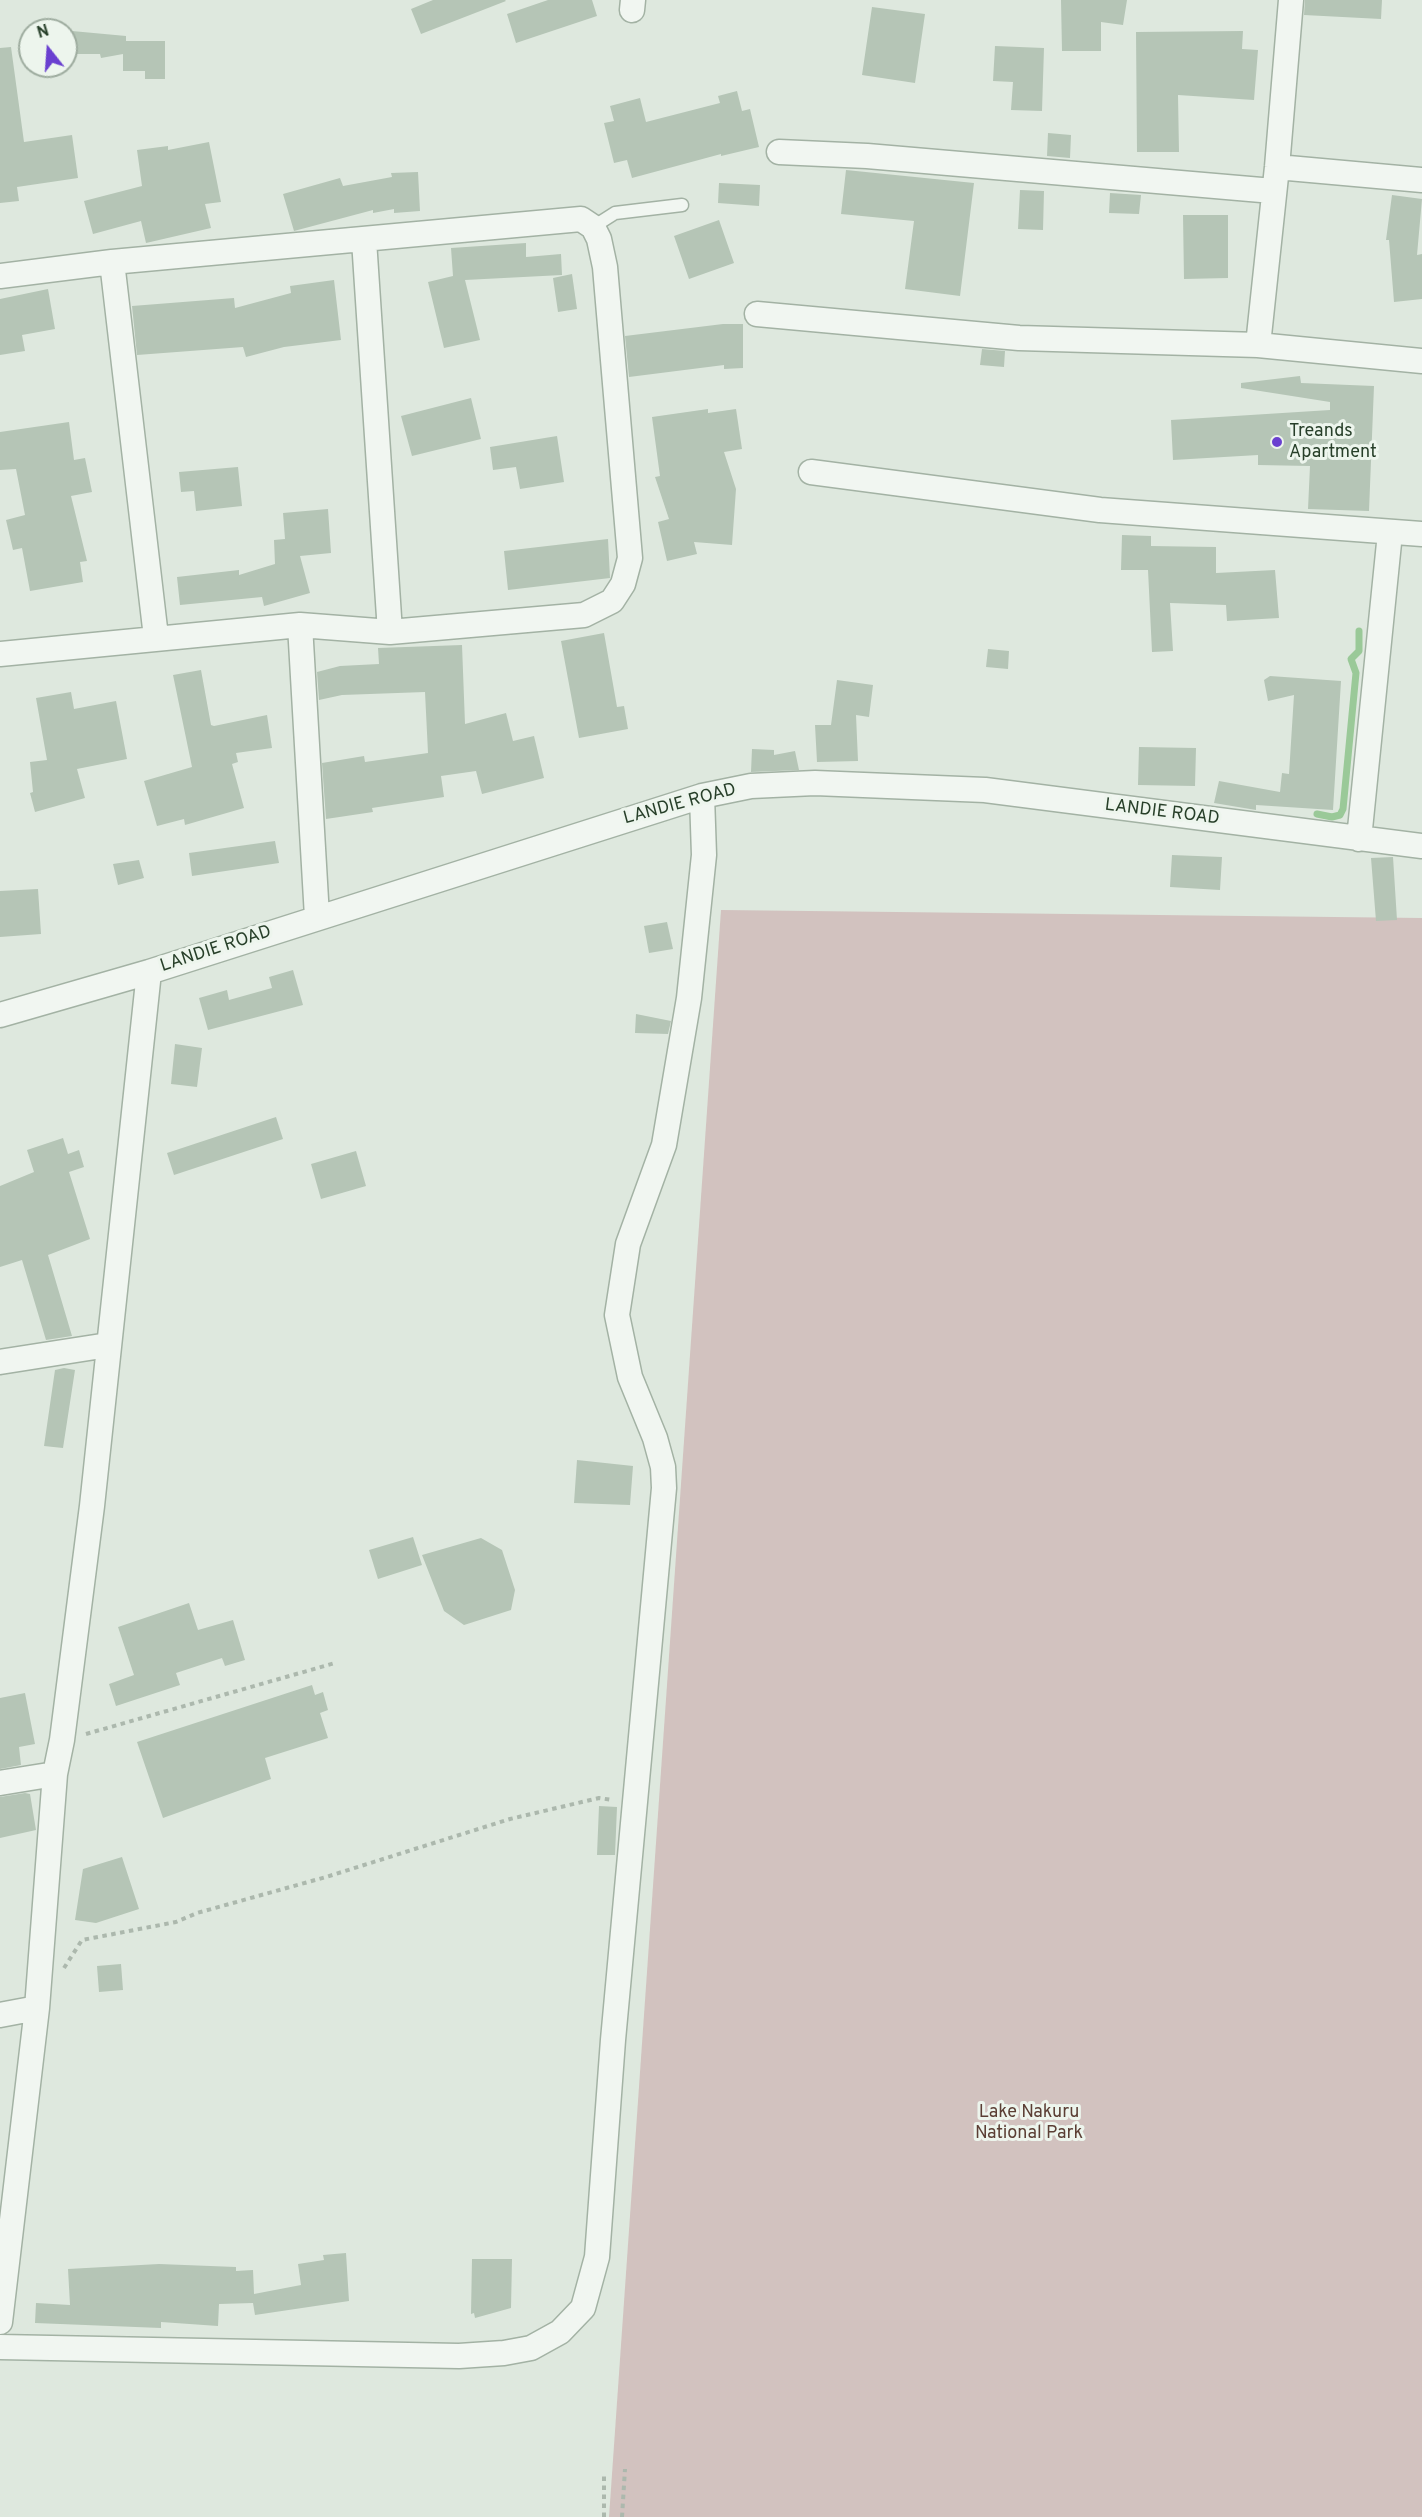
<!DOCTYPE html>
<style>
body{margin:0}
#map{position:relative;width:1422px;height:2517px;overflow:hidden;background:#dee8de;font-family:Overpass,sans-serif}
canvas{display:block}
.north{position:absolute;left:18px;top:18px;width:60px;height:60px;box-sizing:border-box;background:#edf5ed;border:2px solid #9eac9f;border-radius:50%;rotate:343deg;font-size:16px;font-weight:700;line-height:24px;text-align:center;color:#273f29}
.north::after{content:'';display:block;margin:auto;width:21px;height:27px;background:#6a40d0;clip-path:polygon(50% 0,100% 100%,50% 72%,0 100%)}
</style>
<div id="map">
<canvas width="1422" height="2517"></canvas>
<div class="north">N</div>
</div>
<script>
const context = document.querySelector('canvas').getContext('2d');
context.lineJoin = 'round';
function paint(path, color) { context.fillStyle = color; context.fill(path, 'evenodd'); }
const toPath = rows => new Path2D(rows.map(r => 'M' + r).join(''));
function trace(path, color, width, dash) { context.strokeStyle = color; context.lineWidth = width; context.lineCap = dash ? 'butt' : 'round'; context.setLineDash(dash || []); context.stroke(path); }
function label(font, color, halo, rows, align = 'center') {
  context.font = font + ' Overpass,sans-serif'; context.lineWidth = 6; context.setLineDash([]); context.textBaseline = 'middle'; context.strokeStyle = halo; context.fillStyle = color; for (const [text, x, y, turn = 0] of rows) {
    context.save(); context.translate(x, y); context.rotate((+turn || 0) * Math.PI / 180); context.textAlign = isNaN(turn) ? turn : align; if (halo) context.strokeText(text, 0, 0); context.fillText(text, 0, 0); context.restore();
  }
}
const green = toPath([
 [721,910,1422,918,1422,2517,609,2517]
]);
const stream = toPath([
 [1317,814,1332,817,1340,815,1343,809,1356,673,1351,659,1359,651,1359,631]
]);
const building = toPath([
 [433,0,505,0,506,1,421,34,411,9],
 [548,0,592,0,597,16,516,43,507,14],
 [1061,0,1127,0,1123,25,1101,22,1101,51,1062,51],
 [1305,0,1382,0,1381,19,1304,15],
 [872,7,925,14,915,83,862,75],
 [72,31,126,36,126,41,165,41,165,79,145,79,145,71,123,71,123,54,101,58,100,54,72,54],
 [1243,31,1242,49,1258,50,1254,100,1178,95,1179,152,1137,152,1136,32],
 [995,46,1044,48,1042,111,1011,110,1013,82,993,81],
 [11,47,24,142,72,135,78,178,17,187,19,201,0,203,0,48],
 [737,91,742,111,750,109,759,147,721,156,721,154,632,178,627,160,614,163,604,123,614,121,610,106,640,98,646,122,720,103,718,96],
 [1048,133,1071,135,1070,158,1047,156],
 [209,142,221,202,205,204,211,228,146,243,141,221,93,234,84,201,142,186,137,150,168,146,168,150],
 [846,170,974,183,960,296,905,289,914,221,841,214],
 [418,172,420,211,394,213,394,209,373,213,373,210,294,231,283,194,340,178,343,186,392,177,391,173],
 [719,183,760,185,759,206,718,203],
 [1020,190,1044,191,1043,230,1018,229],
 [1110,193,1141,195,1139,214,1109,213],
 [1392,195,1422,199,1417,255,1422,254,1422,299,1394,302,1389,240,1386,240],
 [1183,215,1228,215,1228,278,1184,279],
 [719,220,734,263,689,279,674,236],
 [526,243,526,257,561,254,562,275,465,280,480,340,444,348,428,282,453,276,451,248],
 [572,274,577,309,558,312,553,278],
 [334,280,341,340,284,347,246,357,243,347,137,355,132,306,234,298,235,308,291,293,290,286],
 [48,289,55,329,22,335,25,351,0,355,0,299],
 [723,324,743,324,743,368,724,369,724,365,629,377,625,336],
 [982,349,1005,351,1004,367,980,365],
 [1300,376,1301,383,1374,386,1369,511,1308,509,1310,466,1258,465,1258,455,1173,460,1171,420,1330,410,1330,402,1241,388,1241,383],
 [471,398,481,439,412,456,401,416],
 [708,409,708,413,736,409,742,449,724,452,736,489,732,545,694,542,697,554,667,561,658,522,669,519,655,477,660,476,652,417],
 [69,422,74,460,85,458,92,492,71,496,87,561,80,562,83,582,30,591,22,548,13,550,6,520,25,515,16,469,0,470,0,432],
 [557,436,564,482,520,489,516,467,493,470,490,447],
 [238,467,242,506,196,511,194,491,181,492,179,472],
 [328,509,331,553,300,556,310,593,264,606,262,597,180,605,177,577,239,570,239,575,275,564,274,540,285,539,283,513],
 [1122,535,1151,536,1151,546,1216,547,1216,573,1275,570,1279,618,1227,621,1226,605,1170,603,1173,651,1152,652,1148,570,1121,570],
 [608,539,610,578,508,590,504,551],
 [604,633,617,707,624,706,628,729,579,738,561,641],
 [462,645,465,724,506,713,513,741,534,736,544,778,482,794,476,771,441,776,444,797,372,808,373,812,326,819,322,763,364,756,365,762,428,753,425,692,342,695,319,700,317,672,340,666,379,664,378,648],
 [988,649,1009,651,1008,669,986,667],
 [201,670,211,725,214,726,267,715,272,748,236,753,238,762,232,764,244,808,185,825,184,819,157,826,144,781,192,767,173,675],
 [1270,676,1341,681,1333,810,1256,805,1256,810,1214,803,1219,781,1280,792,1282,773,1289,774,1294,695,1268,701,1264,680],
 [837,680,873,685,869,717,856,715,858,761,817,762,815,725,831,725],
 [71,692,74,709,116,701,127,759,77,769,85,798,35,812,30,793,33,792,30,762,47,760,36,698],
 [1139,747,1196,748,1195,786,1138,785],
 [752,749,774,750,774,755,795,751,799,770,751,772],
 [275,841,279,863,192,876,189,853],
 [1172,855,1222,857,1220,890,1170,887],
 [1393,857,1397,920,1376,921,1371,858],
 [139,860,144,878,118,885,113,864],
 [38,889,41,934,0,937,0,891],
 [667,922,673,949,649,953,644,926],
 [293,970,303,1005,208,1030,199,998,227,990,229,1000,272,988,269,977],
 [636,1014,671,1021,668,1034,635,1033],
 [175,1044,202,1048,197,1087,171,1084],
 [276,1117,283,1139,174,1175,167,1153],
 [63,1138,68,1154,79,1150,84,1167,69,1172,90,1239,48,1255,72,1336,46,1340,22,1260,0,1267,0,1186,34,1172,27,1150],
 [356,1151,366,1186,321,1199,311,1164],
 [64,1368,75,1370,63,1448,44,1446,55,1370],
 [577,1460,633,1466,630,1505,574,1503],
 [413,1537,422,1565,378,1579,369,1550],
 [481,1538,502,1550,515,1590,511,1610,464,1625,444,1611,422,1555],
 [189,1603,198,1630,233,1620,245,1660,225,1666,222,1658,176,1673,180,1685,116,1706,109,1684,134,1675,118,1627],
 [312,1685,315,1695,323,1692,328,1710,320,1713,328,1738,265,1758,271,1779,163,1818,137,1742],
 [25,1693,35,1744,19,1747,21,1765,0,1769,0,1698],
 [25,1793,30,1794,36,1830,0,1838,0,1797],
 [599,1806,617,1807,615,1855,597,1855],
 [122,1857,139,1909,96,1923,75,1920,83,1869],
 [121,1964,123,1990,99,1992,97,1966],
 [346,2253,349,2301,255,2315,253,2303,219,2304,218,2326,161,2322,161,2328,35,2323,36,2303,70,2305,68,2269,159,2264,236,2267,236,2271,253,2270,254,2294,301,2285,298,2264,324,2260,323,2255],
 [472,2259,512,2259,511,2308,475,2318,474,2313,471,2314]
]);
const path = toPath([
 [86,1734,335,1663],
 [64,1968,82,1940,176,1922,197,1913,326,1877,510,1819,599,1798,612,1800],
 [604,2517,604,2476],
 [622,2517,625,2469]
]);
const lane = toPath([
 [593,227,615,213,682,205]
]);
const street = toPath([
 [632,10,633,0],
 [779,152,867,156,1273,191],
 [1277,167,1422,180],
 [364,240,390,632],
 [112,262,156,637],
 [0,276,112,262,581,219,593,227,599,239,605,267,630,558,623,584,612,601,584,615,390,632,300,625,0,654],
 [757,314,1019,338,1258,345,1422,361],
 [1258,345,1277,167,1291,0],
 [811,472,1100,510,1422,534],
 [300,625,317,917],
 [1359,839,1390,533],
 [0,1015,149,972,702,796,751,786,815,783,985,790,1422,846],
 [0,1362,108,1345],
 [0,1783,55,1774,62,1740,92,1506,149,972],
 [0,2015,37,2008],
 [0,2322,37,2008,55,1774],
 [0,2347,459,2356,504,2353,531,2348,560,2332,583,2308,597,2257,613,2040,664,1488,663,1467,655,1438,630,1377,617,1315,628,1244,664,1145,689,998,704,855,702,796]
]);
const markers = [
 [1277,442,6,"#6a40d0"]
];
const poiNames = [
 ["Treands",1289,432],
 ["Apartment",1289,453]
];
const streetNames = [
 ["LANDIE ROAD",680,805,-15],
 ["LANDIE ROAD",1162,813,7],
 ["LANDIE ROAD",216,950,-18]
];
const parkNames = [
 ["Lake Nakuru",1029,2113],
 ["National Park",1029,2134]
];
paint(green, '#d2c2bf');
trace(stream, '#9ac998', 7);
paint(building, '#b5c5b6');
trace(lane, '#a3b2a4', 15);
trace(street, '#a3b2a4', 27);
trace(path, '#acb8ad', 4, [4.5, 4.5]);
trace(lane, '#f1f6f1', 12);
trace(street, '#f1f6f1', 24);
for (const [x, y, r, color] of markers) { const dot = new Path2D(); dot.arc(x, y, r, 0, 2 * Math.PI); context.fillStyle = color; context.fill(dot); trace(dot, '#edf5ed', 2); }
label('18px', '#273f29', '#edf5ed', poiNames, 'left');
label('18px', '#273f29', '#edf5ed', streetNames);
label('18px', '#5b3e34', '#edf5ed', parkNames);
</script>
